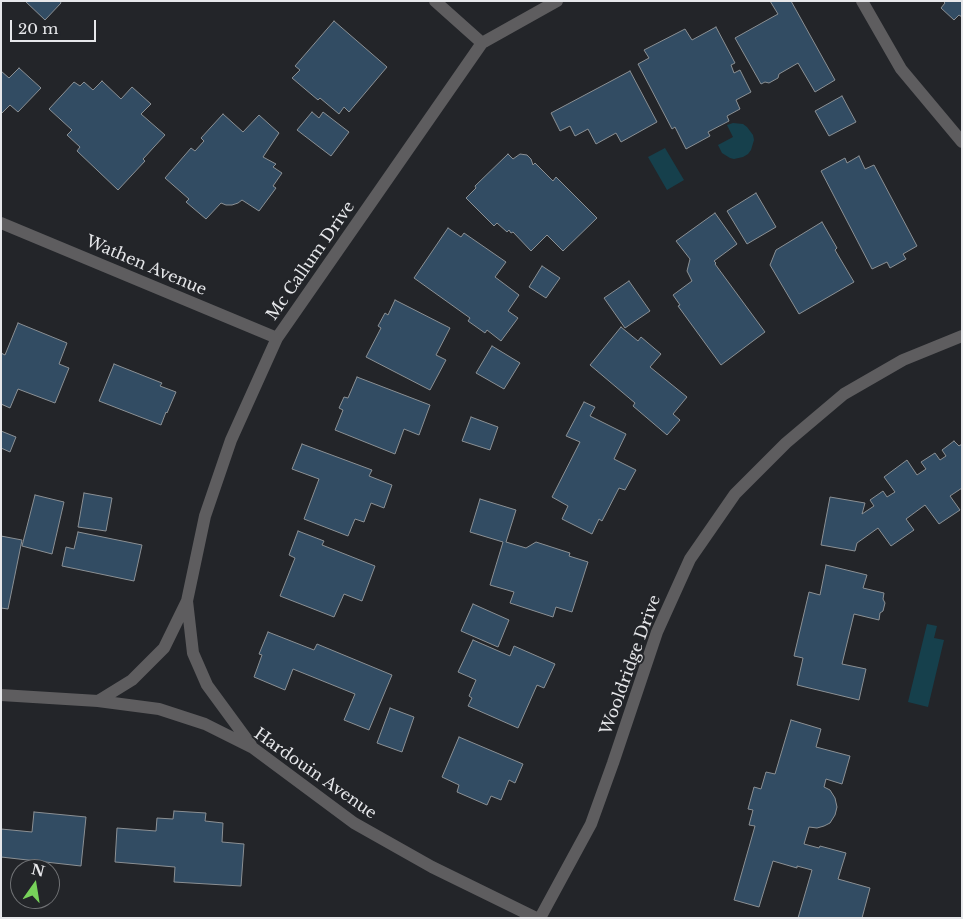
<!DOCTYPE html>
<style>
body{margin:0}
#map{position:relative;width:963px;height:919px;overflow:hidden;background:#232529;font-family:"Libre Baskerville",serif}
canvas{display:block}
.frame{position:absolute;inset:0;border:2px solid #e6e7ea;pointer-events:none}
.north{position:absolute;left:10px;top:859px;width:50px;height:50px;box-sizing:border-box;background:#232529;border:1px solid #717376;border-radius:50%;rotate:13deg;font-size:14px;font-weight:700;line-height:20px;text-align:center;color:#e6e7ea}
.north::after{content:'';display:block;margin:auto;width:18px;height:22px;background:#77d25a;clip-path:polygon(50% 0,100% 100%,50% 72%,0 100%)}
.scale{position:absolute;left:10px;top:20px;width:86px;height:22px;box-sizing:border-box;border:2px solid #e6e7ea;border-top:0;padding-left:6px;font-size:15px;line-height:18px;white-space:nowrap;color:#e6e7ea;-webkit-text-stroke:4px #232529;paint-order:stroke}
</style>
<div id="map">
<canvas width="963" height="919"></canvas>
<div class="frame"></div>
<div class="north">N</div>
<div class="scale">20 m</div>
</div>
<script>
const context = document.querySelector('canvas').getContext('2d');
context.lineJoin = 'round';
function paint(path, color) { context.fillStyle = color; context.fill(path, 'evenodd'); }
const toPath = rows => new Path2D(rows.map(r => 'M' + r).join(''));
function trace(path, color, width, dash) { context.strokeStyle = color; context.lineWidth = width; context.lineCap = dash ? 'butt' : 'round'; context.setLineDash(dash || []); context.stroke(path); }
function label(font, color, halo, rows, align = 'center') {
  context.font = font + ' "Libre Baskerville",serif'; context.lineWidth = 4; context.setLineDash([]); context.textBaseline = 'middle'; context.strokeStyle = halo; context.fillStyle = color; for (const [text, x, y, turn = 0] of rows) {
    context.save(); context.translate(x, y); context.rotate((+turn || 0) * Math.PI / 180); context.textAlign = isNaN(turn) ? turn : align; if (halo) context.strokeText(text, 0, 0); context.fillText(text, 0, 0); context.restore();
  }
}
const water = toPath([
 [733,123,743,124,747,127,753,135,754,140,751,150,748,154,743,157,734,159,730,158,722,153,718,145,733,137,727,125],
 [665,148,684,180,667,190,648,157],
 [927,624,937,626,934,638,944,640,928,707,908,702]
]);
const building = toPath([
 [25,1,60,1,61,3,45,20,25,1],
 [770,1,791,1,835,80,815,92,798,63,779,74,778,78,769,83,765,82,761,84,735,38,778,14,770,1],
 [943,1,962,1,962,17,959,15,954,20,941,8,945,3,943,1],
 [334,21,387,67,349,112,344,107,339,114,320,98,318,100,292,78,300,70,295,66,334,21],
 [716,27,735,63,731,65,734,73,740,70,751,92,736,100,740,109,727,116,729,121,708,132,710,136,686,149,675,127,672,129,638,64,649,58,644,50,685,29,692,40,716,27],
 [19,68,41,88,18,112,10,105,1,114,1,71,9,78,19,68],
 [630,71,657,122,621,142,616,133,596,144,588,129,575,136,570,126,560,131,551,113,630,71],
 [102,81,121,99,132,87,151,104,141,114,165,135,143,159,145,161,118,190,77,151,80,147,67,135,72,130,49,109,74,82,80,86,84,82,93,90,102,81],
 [842,96,856,122,829,136,815,111,842,96],
 [312,112,319,118,323,112,349,132,331,156,297,130,312,112],
 [223,114,243,132,259,115,279,133,263,157,276,164,273,167,282,173,273,186,276,188,259,211,242,200,238,203,232,205,226,205,221,203,206,219,186,202,189,199,165,178,191,148,195,151,204,141,201,138,223,114],
 [508,154,513,159,520,154,527,155,531,159,533,165,535,163,553,181,556,177,597,218,563,251,547,235,531,251,513,232,511,233,509,230,507,232,497,223,494,226,466,198,476,188,475,186,508,154],
 [859,156,865,169,874,165,917,246,903,254,906,259,890,268,887,262,872,269,821,171,845,158,847,163,859,156],
 [756,193,776,227,747,244,727,211,756,193],
 [715,213,737,244,714,261,716,263,715,264,765,332,721,365,678,306,680,305,673,295,692,281,687,271,690,259,676,241,715,213],
 [822,222,837,248,835,250,854,282,799,314,770,265,776,250,822,222],
 [448,228,461,237,464,233,506,262,495,277,519,295,508,311,518,318,501,341,487,330,485,333,468,321,470,318,414,278,448,228],
 [542,266,560,278,546,298,529,287,542,266],
 [629,281,650,311,625,328,604,298,629,281],
 [395,300,450,328,436,355,446,360,430,390,366,357,381,328,378,326,385,313,388,315,395,300],
 [18,323,67,343,59,364,69,368,55,403,18,389,10,408,1,404,1,353,5,355,18,323],
 [621,327,638,341,641,337,661,354,650,367,687,397,673,414,680,420,667,435,633,406,635,403,590,365,621,327],
 [492,346,520,363,504,389,476,373,492,346],
 [114,364,162,383,160,386,176,392,167,413,166,412,161,425,99,401,114,364],
 [357,377,430,405,419,435,404,429,395,454,335,430,343,410,339,408,344,397,348,398,357,377],
 [584,402,595,407,590,416,626,434,614,459,636,470,625,490,619,488,602,521,599,519,592,534,562,519,568,506,552,497,580,442,566,436,584,402],
 [471,417,498,427,490,450,462,441,471,417],
 [1,431,16,437,10,452,1,448,1,431],
 [954,441,959,446,962,444,962,488,950,496,960,510,939,524,925,505,906,519,914,530,891,546,878,528,857,543,855,551,821,545,830,497,865,503,862,514,874,506,870,500,883,491,887,497,895,492,884,477,907,460,917,475,926,469,921,462,935,453,940,460,946,456,942,450,954,441],
 [302,444,372,470,369,476,392,485,384,508,371,503,364,522,355,519,348,536,304,519,319,479,292,469,302,444],
 [84,493,112,498,106,531,78,527,84,493],
 [35,495,64,502,52,554,22,546,35,495],
 [480,499,516,510,506,542,526,548,536,542,570,553,569,556,588,562,572,612,556,607,553,617,510,603,514,592,490,585,503,542,470,532,480,499],
 [298,531,324,541,322,545,375,566,362,601,344,594,334,617,280,596,295,558,289,555,298,531],
 [78,532,142,545,134,581,62,566,66,547,74,549,78,532],
 [1,536,22,540,8,609,1,608,1,536],
 [826,565,867,575,863,588,884,593,883,599,885,603,883,611,880,613,879,620,854,614,842,664,866,669,859,700,797,685,803,658,794,656,809,592,820,595,826,565],
 [473,604,509,620,498,647,461,631,473,604],
 [268,632,314,650,317,644,392,675,369,730,344,720,355,694,293,669,285,690,254,677,262,655,259,654,268,632],
 [473,640,510,656,514,646,555,664,544,688,537,685,518,728,468,706,472,698,469,696,476,680,458,672,473,640],
 [390,708,414,717,402,752,377,743,390,708],
 [791,720,821,729,816,747,850,756,842,784,826,779,824,787,830,790,835,798,837,807,835,815,830,823,824,826,817,828,809,827,804,844,819,848,820,846,846,853,838,879,870,888,862,918,798,918,812,870,797,866,797,868,773,861,759,907,734,900,755,826,749,825,753,810,748,809,754,787,761,789,766,772,775,774,791,720],
 [459,737,523,764,515,783,509,780,501,800,491,796,487,805,457,792,459,785,442,777,459,737],
 [174,811,206,813,205,821,223,823,222,842,244,844,241,886,174,882,175,867,115,862,117,828,156,831,157,818,173,819,174,811],
 [34,812,86,817,81,866,1,857,1,829,32,832,34,812]
]);
const street = toPath([
 [435,1,482,43],
 [862,1,901,69,962,142],
 [1,223,277,338],
 [187,601,193,653,207,685,251,745],
 [1,695,98,701,159,709,205,724,253,748,354,823,432,867,536,918],
 [98,701,132,680,164,648,187,601,205,516,231,440,277,338,482,43,557,1],
 [540,918,591,824,613,763,657,632,690,559,735,494,786,443,844,394,903,360,962,336]
]);
const streetNames = [
 ["Mc Callum Drive",311,261,-55],
 ["Wathen Avenue",146,266,23],
 ["Wooldridge Drive",631,665,-70],
 ["Hardouin Avenue",315,774,35]
];
paint(water, '#16404c');
paint(building, '#324c63');
trace(building, '#8b9094', 1);
trace(street, '#5e5d5f', 12);
label('16px', '#e6e7ea', '#232529', streetNames);
</script>
